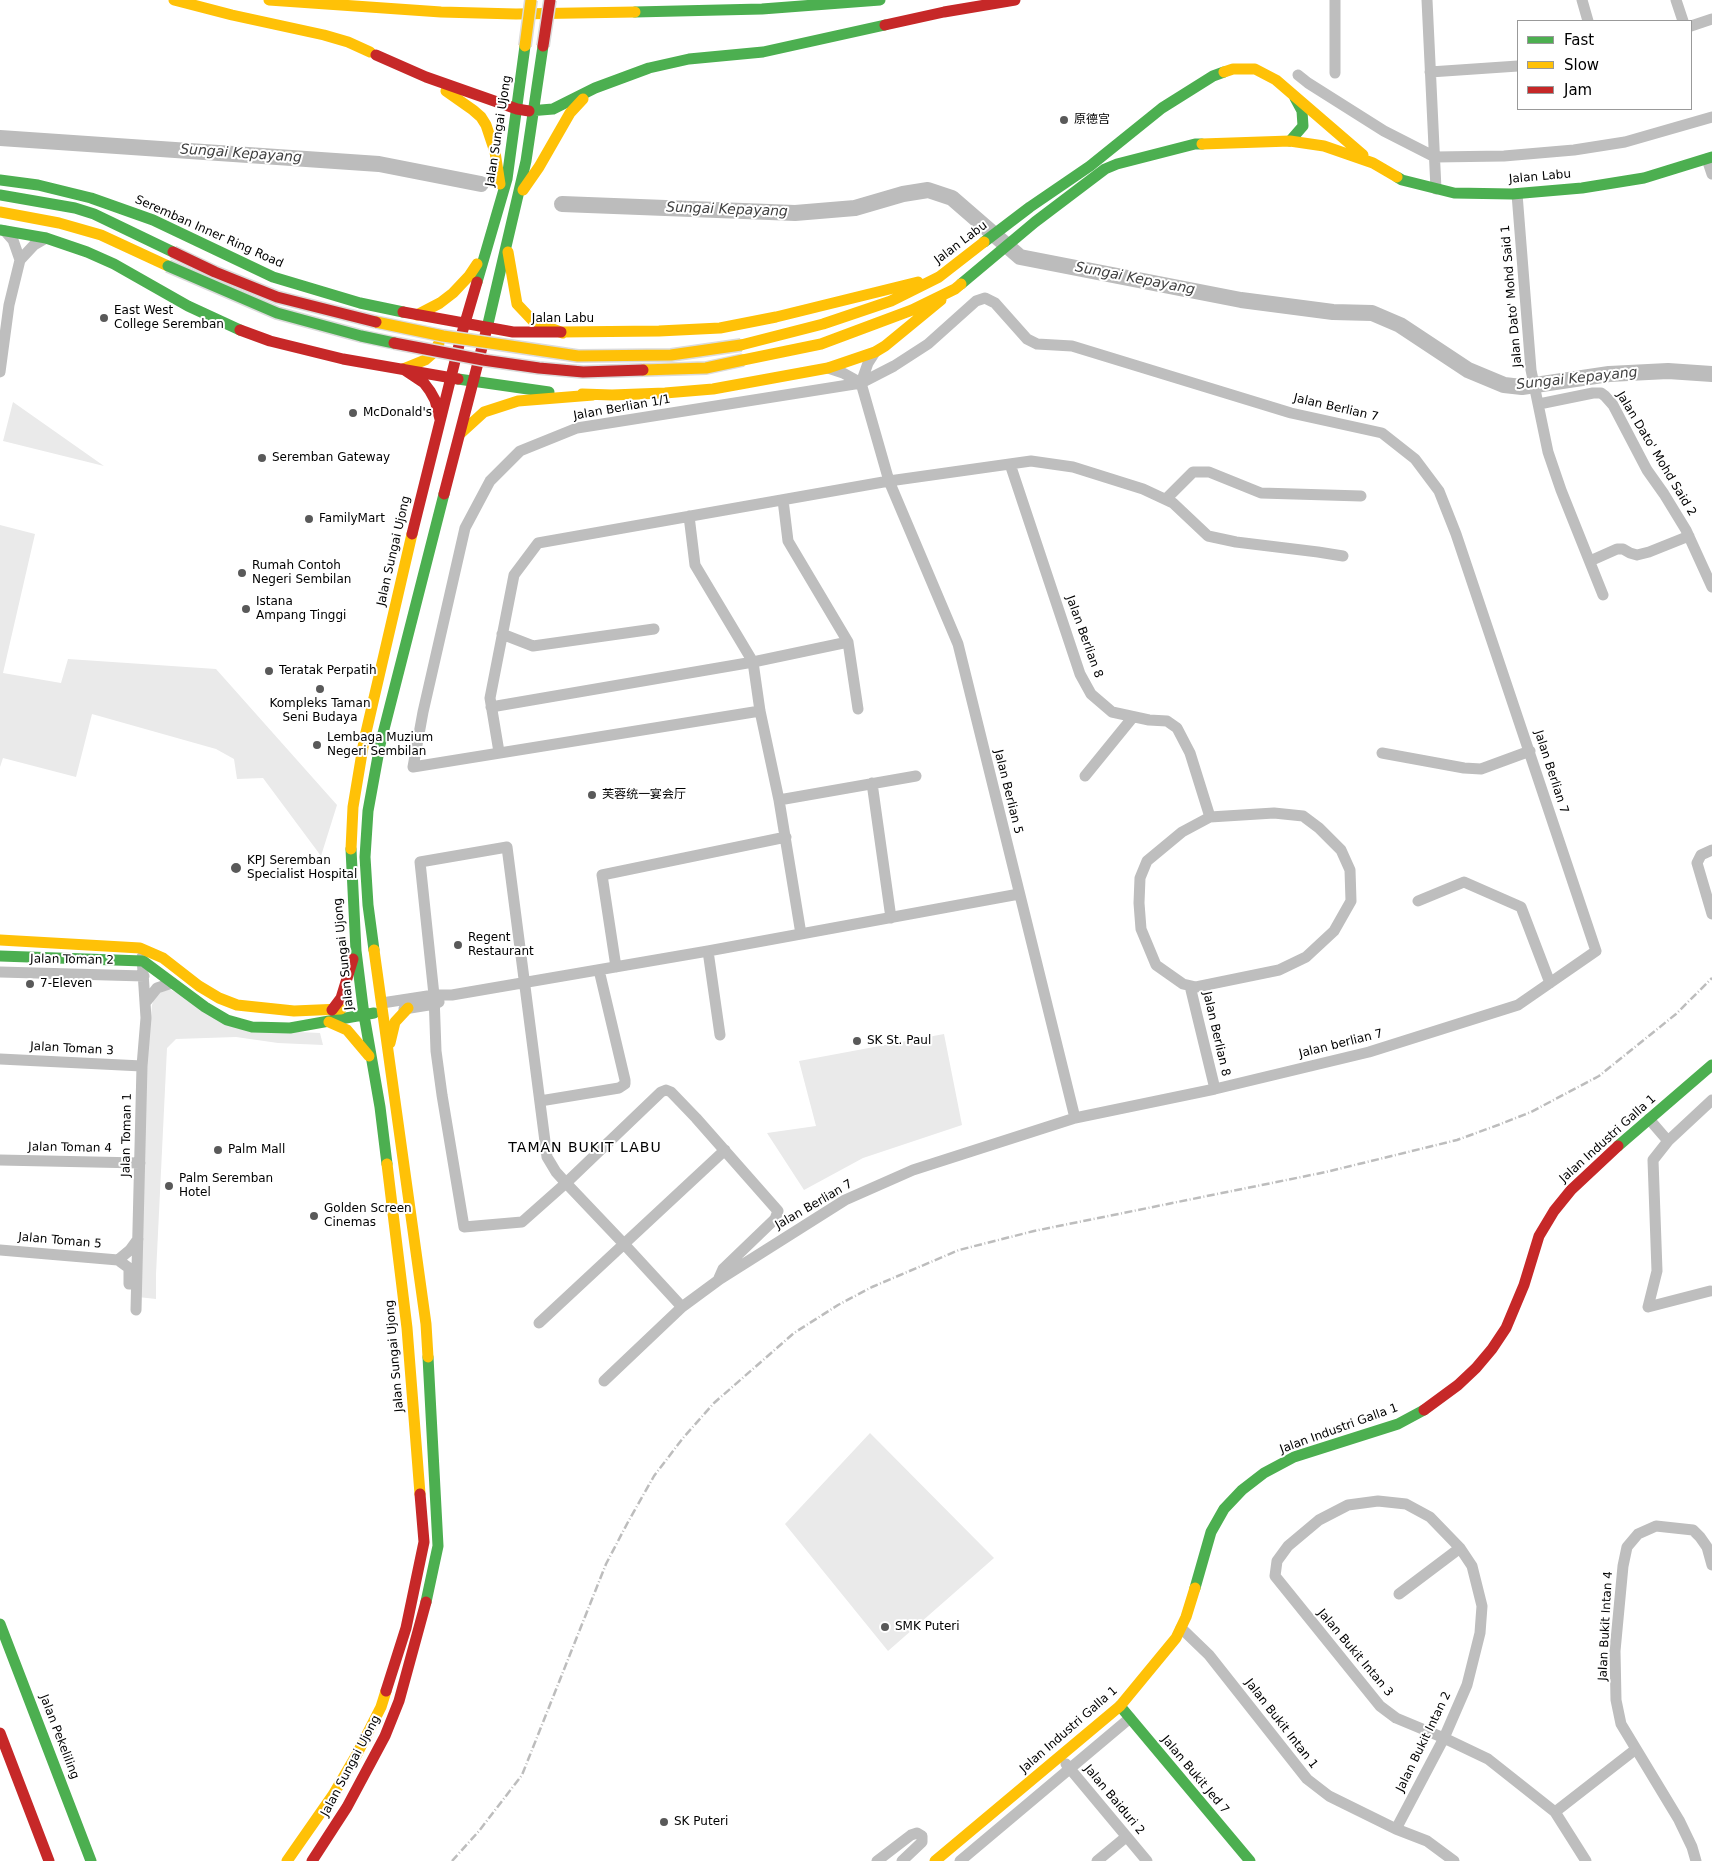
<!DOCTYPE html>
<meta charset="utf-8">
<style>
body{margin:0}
#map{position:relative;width:1712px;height:1861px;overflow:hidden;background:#fff;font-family:"DejaVu Sans",sans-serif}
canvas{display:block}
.legend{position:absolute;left:1517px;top:20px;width:175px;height:90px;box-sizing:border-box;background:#fff;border:1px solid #999;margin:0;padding:6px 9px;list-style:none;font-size:15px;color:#000}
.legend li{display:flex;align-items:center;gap:10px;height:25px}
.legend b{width:25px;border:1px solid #999}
</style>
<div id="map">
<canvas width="1712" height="1861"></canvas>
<ul class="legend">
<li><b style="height:6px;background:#4caf50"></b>Fast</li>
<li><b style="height:6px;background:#ffc107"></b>Slow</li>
<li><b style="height:6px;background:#c62828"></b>Jam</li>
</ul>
</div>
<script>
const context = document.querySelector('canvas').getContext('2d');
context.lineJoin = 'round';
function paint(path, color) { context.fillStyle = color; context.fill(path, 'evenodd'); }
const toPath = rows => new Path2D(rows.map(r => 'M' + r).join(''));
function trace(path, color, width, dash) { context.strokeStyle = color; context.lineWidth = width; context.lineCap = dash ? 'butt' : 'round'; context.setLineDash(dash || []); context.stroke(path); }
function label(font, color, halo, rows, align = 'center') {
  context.font = font + ' "DejaVu Sans","Noto Sans SC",sans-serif'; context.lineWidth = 4; context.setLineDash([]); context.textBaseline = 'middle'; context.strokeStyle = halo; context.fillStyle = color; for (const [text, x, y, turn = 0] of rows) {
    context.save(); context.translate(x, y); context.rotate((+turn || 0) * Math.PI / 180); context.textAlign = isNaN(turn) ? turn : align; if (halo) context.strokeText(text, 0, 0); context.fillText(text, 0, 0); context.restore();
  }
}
const green = toPath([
 [13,402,104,466,3,441],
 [0,525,35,534,3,673,61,683,68,659,216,669,337,805,321,856,263,778,237,779,234,759,216,749,92,714,76,777,3,758,0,767],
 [167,988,254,1030,320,1033,323,1045,278,1043,236,1037,176,1039,167,1048,156,1274,156,1299,138,1297,142,1115,152,1005,155,996],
 [944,1034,962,1125,863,1158,804,1190,767,1133,816,1126,799,1061],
 [870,1433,994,1558,888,1651,785,1524]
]);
const river = toPath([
 [0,138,379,164,481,184],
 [562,204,795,213,855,208,903,194,928,190,952,198,1020,257,1241,300,1333,312,1372,313,1400,325,1468,370,1504,385,1522,387,1609,374,1668,371,1712,374]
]);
const street = toPath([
 [1427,0,1436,189],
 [1582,0,1588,21],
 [1676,0,1683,21],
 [1691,26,1712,19],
 [1430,72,1518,66],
 [1335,73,1335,0],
 [1298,75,1308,83,1384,131,1435,157,1504,156,1574,150,1625,142,1712,117],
 [1707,159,1712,174],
 [1517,194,1531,370,1548,452,1561,490,1603,595],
 [5,231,13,240,20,260],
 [875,352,868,363,861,383,889,481,958,644,1075,1118],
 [828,368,843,373,861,383],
 [0,372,9,305,20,260,34,245,46,238],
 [1539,404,1593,393,1601,393,1605,396,1613,405,1647,470,1664,494,1686,530,1712,587],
 [1010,464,1080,674,1091,694,1112,712,1149,720,1167,721,1177,728,1190,753,1210,817],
 [1166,499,1193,472,1209,472,1261,493,1361,496],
 [783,500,788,541,848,642,858,709],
 [689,516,695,565,753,662,760,711,779,800,801,934],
 [1590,561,1617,549,1623,549,1630,553,1637,555,1649,552,1689,536],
 [502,634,533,646,654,629],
 [491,707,753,662,848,642],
 [499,752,490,698,514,575,538,543,889,481,1031,461,1073,467,1143,489,1173,503,1208,536,1236,542,1318,552,1343,556],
 [1382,753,1464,768,1481,769,1530,751],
 [1085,776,1133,717],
 [872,783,891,918],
 [779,800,916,776],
 [1274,813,1303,816,1319,828,1341,850,1350,870,1351,901,1334,931,1306,957,1279,970,1196,987,1183,984,1156,965,1141,929,1139,903,1140,878,1147,861,1182,832,1210,817,1274,813],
 [1712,850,1701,855,1697,863,1712,914],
 [1418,901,1464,882,1521,907,1550,983],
 [708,951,720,1035],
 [616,967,602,875,786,837],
 [0,972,144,976],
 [1190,986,1215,1089],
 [145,1003,157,988,172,983],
 [382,1003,434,995,452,995,708,951,1019,894],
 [404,1009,435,1004,439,1002],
 [0,1059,142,1066],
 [540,1101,619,1088,625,1084,625,1080,599,970],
 [1649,1119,1668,1141],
 [0,1160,140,1163],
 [0,1250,118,1260,129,1268,129,1284],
 [118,1260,130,1250,138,1239],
 [1710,1291,1648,1307,1657,1271,1653,1160,1668,1141,1712,1100],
 [682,1307,624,1244,566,1183,556,1172,547,1157,507,847,420,862,434,995,436,1051,442,1095,464,1227,522,1222,566,1183,661,1092,666,1090,671,1092,696,1118,778,1211,775,1219,723,1269,719,1278],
 [136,1310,142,1066,146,1018,142,957],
 [539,1323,725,1150],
 [604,1381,682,1307,720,1279,845,1200,913,1170,1075,1118,1215,1089,1369,1052,1518,1005,1596,951,1456,534,1439,491,1415,459,1382,433,1291,413,1072,346,1037,344,1027,339,995,303,985,298,976,301,928,344,894,366,861,383,577,428,520,451,490,481,465,528,423,712,413,767,760,711],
 [1399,1594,1460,1548],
 [1181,1628,1209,1655,1307,1779,1329,1796,1396,1829,1427,1841,1454,1861],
 [1066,1764,1147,1861],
 [1555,1812,1636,1749],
 [1396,1829,1444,1738,1467,1685,1480,1633,1482,1606,1472,1566,1460,1548,1430,1517,1406,1504,1378,1501,1348,1505,1319,1520,1288,1546,1277,1561,1275,1576,1380,1706,1396,1718,1444,1738,1488,1759,1555,1812,1586,1861],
 [877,1861,911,1835,917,1833,922,1836,922,1842,902,1861],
 [960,1861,1130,1718],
 [1097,1861,1126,1837],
 [1696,1861,1692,1847,1679,1820,1621,1724,1616,1700,1615,1651,1623,1566,1627,1547,1638,1534,1656,1526,1693,1530,1700,1537,1707,1547,1712,1565]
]);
const fast = toPath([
 [635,12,762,9,880,0],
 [529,111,553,109,595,88,649,68,689,59,763,52,885,25],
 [1290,141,1303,126,1302,111,1295,98],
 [1397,177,1402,180,1454,193,1512,194,1582,188,1644,178,1712,157],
 [0,180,38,185,91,198,153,220,273,277,360,303,403,312],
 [0,195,75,208,94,214,173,252],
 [0,230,46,238,87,252,114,264,188,306,240,330],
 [984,242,1030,207,1090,166,1162,108,1213,76,1224,72],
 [477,282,507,179,525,46],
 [961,284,1035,222,1105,169,1117,164,1195,144,1202,144],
 [487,328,526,161,543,46],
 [458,379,549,392],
 [351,849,356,951,364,1015,380,1107,387,1164],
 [374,950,368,905,365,857,368,811,380,745,444,494],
 [0,956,143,961,205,1007,227,1020,252,1027,290,1028,374,1013],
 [1618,1146,1712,1065],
 [1195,1588,1211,1532,1224,1509,1242,1490,1264,1473,1294,1457,1398,1424,1424,1410],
 [426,1602,438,1546,428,1357],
 [0,1624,91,1861],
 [1120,1706,1250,1861]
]);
const slow = toPath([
 [174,0,232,15,324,35,348,42,370,52],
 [269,0,441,12,516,14,635,12],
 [1224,72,1233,69,1255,69,1276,80,1363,155],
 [446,91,473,110,481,117,486,125,495,152,500,184],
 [1202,144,1290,141,1324,146,1373,163,1397,177],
 [523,190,539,167,570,113,583,99],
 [0,212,59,223,101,235,168,266],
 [508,252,517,304,534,322,563,333],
 [417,315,440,303,453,293,469,276,477,264],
 [561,332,659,331,720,328,776,317,918,282],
 [741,345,823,324,891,301,939,277,984,242],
 [743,360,821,344,912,310,955,289,961,284],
 [403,369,425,360,433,353,439,343],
 [582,394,612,395,665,393,713,389,828,368,875,352,885,346,941,300],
 [461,433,484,412,518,401,593,395],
 [351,849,353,807,364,741,412,534],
 [0,940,140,948,163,958,199,986,219,998,237,1005,294,1011,341,1009],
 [374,950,426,1324,428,1357],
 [329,1022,347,1030,369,1056],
 [390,1043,395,1022,408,1008],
 [387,1164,407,1328,420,1494],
 [287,1861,333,1795,357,1754,381,1707,386,1691],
 [935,1861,1120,1706,1176,1638,1186,1617,1195,1588]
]);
const jam = toPath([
 [885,25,944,12,1015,0],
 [376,55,426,77,517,109,529,111],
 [403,312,513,332,561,332],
 [240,330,270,341,343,359,458,379],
 [403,369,424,383,430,391,435,400,440,419],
 [444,494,487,328],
 [412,534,462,333,477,282],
 [332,1010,341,998,353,959],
 [1424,1410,1458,1385,1476,1368,1492,1349,1506,1328,1524,1285,1539,1236,1554,1211,1571,1190,1618,1146],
 [386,1691,406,1628,424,1542,420,1494],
 [0,1733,49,1861],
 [312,1861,347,1807,385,1736,399,1701,426,1602]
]);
const rail = toPath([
 [452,1861,479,1831,522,1775,606,1564,628,1522,654,1476,683,1438,714,1403,794,1333,838,1305,872,1287,959,1250,1034,1231,1326,1172,1457,1140,1498,1125,1531,1112,1599,1076,1676,1014,1712,978]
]);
const fastBridge = toPath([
 [168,266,277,313,361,336,394,343]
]);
const slowBridge = toPath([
 [525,46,531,0],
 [376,322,443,336,578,356,671,355,741,345],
 [643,370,706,368,743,360]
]);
const jamBridge = toPath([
 [543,46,550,0],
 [173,252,215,272,277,297,376,322],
 [394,343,483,360,539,368,583,372,643,370]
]);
const markers = [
 [1064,120,5,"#595959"],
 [104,318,5,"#595959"],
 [353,413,5,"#595959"],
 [262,458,5,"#595959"],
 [309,519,5,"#595959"],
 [242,573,5,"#595959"],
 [246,609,5,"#595959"],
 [269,671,5,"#595959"],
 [320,689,5,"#595959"],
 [317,745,5,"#595959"],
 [592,795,5,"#595959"],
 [236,868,6,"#595959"],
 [458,945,5,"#595959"],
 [30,984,5,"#595959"],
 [857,1041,5,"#595959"],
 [218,1150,5,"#595959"],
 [169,1186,5,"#595959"],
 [314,1216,5,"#595959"],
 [885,1627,5,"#595959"],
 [664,1822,5,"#595959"]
];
const poiNames = [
 ["原德宫",1074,120],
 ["East West",114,311],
 ["College Seremban",114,325],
 ["McDonald's",363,413],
 ["Seremban Gateway",272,458],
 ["FamilyMart",319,519],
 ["Rumah Contoh",252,566],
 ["Negeri Sembilan",252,580],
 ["Istana",256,602],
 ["Ampang Tinggi",256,616],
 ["Teratak Perpatih",279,671],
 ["Kompleks Taman",320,704,"center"],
 ["Seni Budaya",320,718,"center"],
 ["Lembaga Muzium",327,738],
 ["Negeri Sembilan",327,752],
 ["芙蓉统一宴会厅",602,795],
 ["KPJ Seremban",247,861],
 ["Specialist Hospital",247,875],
 ["Regent",468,938],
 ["Restaurant",468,952],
 ["7-Eleven",40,984],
 ["SK St. Paul",867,1041],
 ["Palm Mall",228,1150],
 ["Palm Seremban",179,1179],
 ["Hotel",179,1193],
 ["Golden Screen",324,1209],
 ["Cinemas",324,1223],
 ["SMK Puteri",895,1627],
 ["SK Puteri",674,1822]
];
const streetNames = [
 ["Jalan Sungai Ujong",499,131,-81],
 ["Jalan Labu",1540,177,-5],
 ["Seremban Inner Ring Road",209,232,24],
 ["Jalan Labu",961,243,-37],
 ["Jalan Dato' Mohd Said 1",1512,296,-95],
 ["Jalan Labu",563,319],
 ["Jalan Berlian 1/1",622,408,-10],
 ["Jalan Berlian 7",1336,408,13],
 ["Jalan Dato' Mohd Said 2",1656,454,59],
 ["Jalan Sungai Ujong",394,551,-77],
 ["Jalan Berlian 8",1084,637,70],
 ["Jalan Berlian 7",1551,772,72],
 ["Jalan Berlian 5",1008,792,76],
 ["Jalan Sungai Ujong",344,954,-96],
 ["Jalan Toman 2",72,960,1],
 ["Jalan Berlian 8",1216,1034,77],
 ["Jalan berlian 7",1341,1044,-14],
 ["Jalan Toman 3",72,1049,3],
 ["Jalan Toman 1",127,1135,-89],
 ["Jalan Industri Galla 1",1608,1139,-42],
 ["Jalan Toman 4",70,1148,1],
 ["Jalan Berlian 7",814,1205,-30],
 ["Jalan Toman 5",60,1241,5],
 ["Jalan Sungai Ujong",395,1356,-95],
 ["Jalan Industri Galla 1",1339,1429,-20],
 ["Jalan Bukit Intan 4",1606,1626,-87],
 ["Jalan Bukit Intan 3",1355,1653,50],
 ["Jalan Bukit Intan 1",1281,1724,52],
 ["Jalan Industri Galla 1",1069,1730,-41],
 ["Jalan Pekeliling",59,1737,69],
 ["Jalan Bukit Intan 2",1424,1742,-64],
 ["Jalan Sungai Ujong",351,1766,-62],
 ["Jalan Bukit Jed 7",1195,1775,50],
 ["Jalan Baiduri 2",1114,1800,50]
];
const waterNames = [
 ["Sungai Kepayang",241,154,4],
 ["Sungai Kepayang",727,210,2],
 ["Sungai Kepayang",1135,279,11],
 ["Sungai Kepayang",1577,379,-6]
];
const neighbourhoodNames = [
 ["TAMAN BUKIT LABU",585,1148]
];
paint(green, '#eaeaea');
trace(river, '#bcbcbc', 16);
trace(street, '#bebebe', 11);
trace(fast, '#4caf50', 11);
trace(slow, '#ffc107', 11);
trace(jam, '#c62828', 11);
trace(rail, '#bdbdbd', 2.5, [8, 2.5, 1, 2.5]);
trace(fastBridge, '#dbdbdb', 14, []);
trace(slowBridge, '#dbdbdb', 14, []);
trace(jamBridge, '#dbdbdb', 14, []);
trace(fastBridge, '#4caf50', 11);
trace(slowBridge, '#ffc107', 11);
trace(jamBridge, '#c62828', 11);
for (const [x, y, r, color] of markers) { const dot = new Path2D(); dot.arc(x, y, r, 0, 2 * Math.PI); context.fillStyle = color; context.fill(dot); trace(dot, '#fff', 2); }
label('12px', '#000', '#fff', poiNames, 'left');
label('12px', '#000', '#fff', streetNames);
label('italic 14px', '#404040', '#fff', waterNames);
context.letterSpacing = '1px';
label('14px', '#000', '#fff', neighbourhoodNames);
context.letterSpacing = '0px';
</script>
